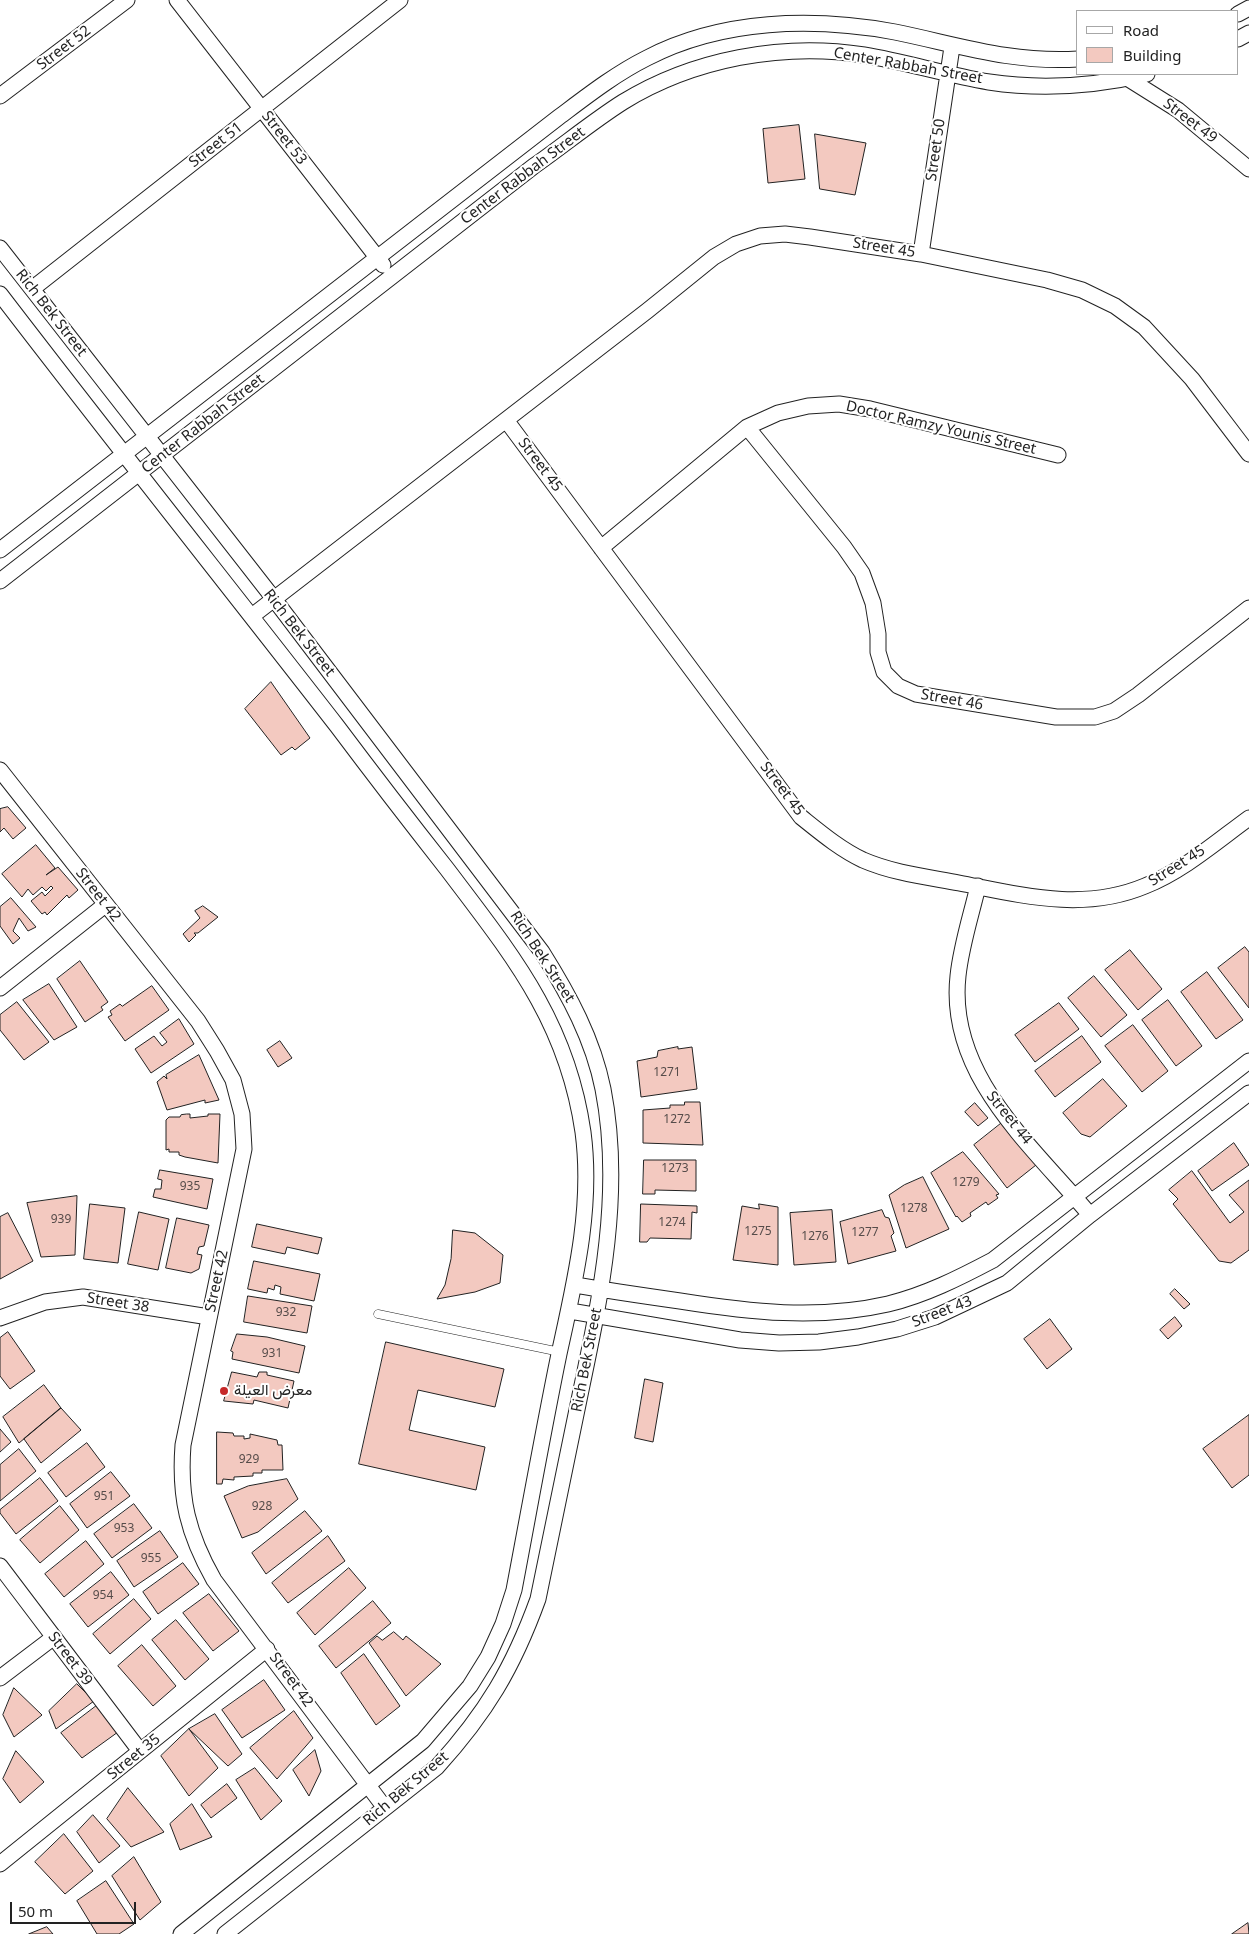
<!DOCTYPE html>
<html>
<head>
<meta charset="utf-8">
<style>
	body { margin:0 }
	#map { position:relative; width:1249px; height:1934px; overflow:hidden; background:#fff; font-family:"Noto Sans",sans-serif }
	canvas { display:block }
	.legend { position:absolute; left:1076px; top:10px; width:162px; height:65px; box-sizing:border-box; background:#fff; border:1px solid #a7a7a7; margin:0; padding:6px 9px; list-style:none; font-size:15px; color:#222 }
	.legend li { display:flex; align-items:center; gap:10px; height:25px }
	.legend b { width:25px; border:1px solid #a7a7a7 }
	.scale { position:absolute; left:10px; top:1902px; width:126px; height:22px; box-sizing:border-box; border:2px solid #222; border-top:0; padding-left:6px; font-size:15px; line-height:18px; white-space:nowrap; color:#222; -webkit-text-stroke:4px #fff; paint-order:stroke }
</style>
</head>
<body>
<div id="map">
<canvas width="1249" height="1934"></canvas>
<ul class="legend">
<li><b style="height:6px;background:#fff"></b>Road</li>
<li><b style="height:14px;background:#f3c9c0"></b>Building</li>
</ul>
<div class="scale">50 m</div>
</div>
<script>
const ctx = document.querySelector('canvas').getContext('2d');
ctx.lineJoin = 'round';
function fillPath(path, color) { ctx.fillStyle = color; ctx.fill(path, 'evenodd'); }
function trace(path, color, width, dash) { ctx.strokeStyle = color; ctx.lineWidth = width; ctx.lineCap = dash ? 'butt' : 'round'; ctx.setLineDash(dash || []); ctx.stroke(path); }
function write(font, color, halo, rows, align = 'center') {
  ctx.font = font + ' "Noto Sans",Vazirmatn,sans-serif'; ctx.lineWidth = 4; ctx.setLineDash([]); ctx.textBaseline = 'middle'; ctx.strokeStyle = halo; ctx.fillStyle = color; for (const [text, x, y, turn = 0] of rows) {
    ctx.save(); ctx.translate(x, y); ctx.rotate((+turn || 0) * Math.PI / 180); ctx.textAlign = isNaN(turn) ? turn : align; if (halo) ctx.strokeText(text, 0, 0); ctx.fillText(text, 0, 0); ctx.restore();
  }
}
const building = new Path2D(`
	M799 125 805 179 768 183 763 129Z
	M815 134 866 143 855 195 820 189Z
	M271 682 310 738 295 750 292 747 281 755 245 709Z
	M8 807 26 828 13 839 4 828 0 832V809Z
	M36 845 55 868 46 875 58 867 78 890 69 898 67 895 47 915 45 912 42 914 31 901 42 892 45 896 53 888 51 886 46 891 42 887 33 895 28 889 22 897 2 874Z
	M11 898 36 927 28 931 19 918 13 931 20 938 13 944 0 926V907Z
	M203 906 218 917 198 933H194L196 935 189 942 183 934 200 918 195 911Z
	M1245 947 1249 952V1008L1218 968Z
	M1130 950 1162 989 1138 1010 1105 970Z
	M80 961 108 1002 101 1007 103 1010 85 1022 57 979Z
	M1207 972 1243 1020 1216 1039 1181 992Z
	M1094 976 1127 1015 1101 1037 1068 998Z
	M49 984 77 1027 54 1040 23 1000Z
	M152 986 169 1010 125 1041 108 1017 112 1015 110 1011 120 1004 122 1006Z
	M1168 1000 1202 1046 1176 1066 1142 1020Z
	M17 1002 49 1042 24 1060 0 1030V1015Z
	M1059 1003 1079 1029 1035 1062 1015 1035Z
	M179 1019 194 1044 151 1073 135 1049 154 1036 162 1046 167 1042 160 1033Z
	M1133 1025 1168 1071 1142 1092 1105 1046Z
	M1082 1036 1101 1062 1055 1097 1035 1071Z
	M280 1041 292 1058 278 1067 267 1050Z
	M678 1047V1049L692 1047 697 1089 641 1097 637 1061 657 1057 658 1051Z
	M199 1055 219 1100 205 1103V1100L167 1110 157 1082 164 1076 167 1079 166 1075Z
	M1103 1079 1127 1106 1090 1137 1081 1134 1063 1113Z
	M685 1102H700L703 1145 643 1143V1110L670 1108V1105H684Z
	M975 1103 988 1118 978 1126 965 1112Z
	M187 1114H190V1118L208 1116V1114H220L218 1163 185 1157 179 1155V1152H169V1149L166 1150V1120L169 1117H180L181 1115Z
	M1003 1122 1036 1165 1007 1188 974 1145Z
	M1234 1143 1249 1165 1212 1191 1198 1171Z
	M963 1152 999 1194 996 1195 998 1198 988 1205 986 1202 970 1213 971 1216 962 1222 957 1216 956 1217 931 1173Z
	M644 1160H696V1191L655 1190V1194H643Z
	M160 1170 213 1179 207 1209 153 1197 155 1189H161L162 1180 158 1179Z
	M1192 1171 1230 1223 1244 1212 1229 1195 1249 1180V1250L1231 1263 1219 1261 1173 1204 1178 1199 1169 1190Z
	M923 1177 949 1229 906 1248 889 1195 904 1185Z
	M77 1196 75 1255 41 1257 27 1203Z
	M90 1204 125 1208 118 1263 84 1259Z
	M641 1204 697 1206V1213L692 1212 691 1239 650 1238 647 1242H640Z
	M759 1204 778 1207V1265L733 1260 742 1206 759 1209Z
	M832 1210 836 1262 794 1265 790 1213Z
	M882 1210 885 1217 889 1218 894 1233 891 1236 896 1251 848 1264 840 1222Z
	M139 1212 169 1219 158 1270 128 1264Z
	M8 1213 33 1261 0 1279V1217Z
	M177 1218 209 1225 204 1246 199 1247 197 1254 202 1255 199 1269 191 1273 166 1268Z
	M257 1224 322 1238 318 1254 287 1247 285 1254 252 1247Z
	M453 1230 475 1233 503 1255 500 1283 475 1292 437 1299 445 1285 451 1259Z
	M254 1261 320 1274 314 1301 280 1294 281 1287 275 1285 274 1290 268 1288 267 1293 248 1289Z
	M1175 1289 1190 1304 1184 1309 1170 1294Z
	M248 1296 312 1306 307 1333 244 1322Z
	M1175 1317 1182 1326 1168 1339 1160 1330Z
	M1050 1319 1072 1349 1047 1369 1024 1339Z
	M8 1332 35 1371 10 1389 0 1376V1338Z
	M237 1334 267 1337 305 1346 299 1373 232 1359 233 1352 231 1351Z
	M386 1342 504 1369 495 1407 418 1390 409 1430 485 1447 476 1490 359 1464Z
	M232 1372 257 1377 259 1372H267V1375L294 1381 288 1408 254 1400 253 1404 224 1401Z
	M645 1379 663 1383 653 1442 635 1438Z
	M44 1385 61 1408 19 1443 3 1417Z
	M61 1408 81 1430 41 1463 24 1439Z
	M1249 1415V1475L1232 1488 1203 1449Z
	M0 1429 11 1442 0 1452Z
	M217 1432 233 1433 234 1436H244V1439L250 1438V1434L277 1440 278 1445H282L283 1470H262V1473H253V1476L234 1477V1480L223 1479 222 1484H217Z
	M87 1443 105 1467 66 1497 48 1473Z
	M19 1449 36 1471 0 1501V1465Z
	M111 1472 130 1496 87 1528 70 1504Z
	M40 1478 58 1501 16 1534 0 1513V1510Z
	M287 1479 298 1499 258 1532 242 1538 224 1496 248 1486Z
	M134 1504 152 1528 112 1558 94 1534Z
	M60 1506 79 1530 40 1563 20 1540Z
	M305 1511 322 1531 266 1574 252 1553Z
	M160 1531 178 1557 134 1587 117 1561Z
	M328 1536 345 1561 288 1603 272 1583Z
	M86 1541 104 1564 64 1597 45 1574Z
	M183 1563 199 1584 158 1614 143 1592Z
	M349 1568 366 1588 315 1635 297 1613Z
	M111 1572 129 1595 88 1627 70 1604Z
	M209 1594 239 1631 213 1651 183 1613Z
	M134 1599 151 1619 110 1654 93 1634Z
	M373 1601 391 1623 336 1668 319 1646Z
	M176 1620 209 1659 185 1680 152 1640Z
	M394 1632 403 1640 406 1636 441 1664 406 1696 369 1643 377 1636 382 1640Z
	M142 1645 176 1686 153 1706 118 1666Z
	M364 1654 400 1706 376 1725 341 1673Z
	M264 1680 285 1710 242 1738 222 1710Z
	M77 1684 94 1701 56 1729 49 1711Z
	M14 1688 42 1715 14 1737 3 1715Z
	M99 1704 118 1732 82 1758 61 1733Z
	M294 1711 313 1738 277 1779 250 1748Z
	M215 1714 242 1754 228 1766 189 1729Z
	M189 1729 218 1768 189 1796 161 1756Z
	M315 1750 321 1771 309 1796 293 1770Z
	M16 1751 44 1782 20 1803 3 1779Z
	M255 1768 282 1801 261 1820 236 1780Z
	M227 1784 237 1798 211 1818 201 1805Z
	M128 1788 164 1832 131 1847 107 1819Z
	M192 1804 212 1837 180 1850 170 1824Z
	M93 1815 120 1846 99 1863 77 1832Z
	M64 1834 93 1871 65 1894 35 1862Z
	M134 1857 161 1902 140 1920 112 1876Z
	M106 1881 134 1924 119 1934H97L77 1901Z
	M1248 1923 1249 1934H1232Z
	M47 1927 53 1934H29Z`);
const lane = new Path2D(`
	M378 1314 560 1352`);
const street = new Path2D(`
	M177 0 383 265
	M1238 14 1249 8
	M1238 39 1249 33
	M1127 78 1178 110 1249 169
	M0 96 127 0
	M0 248 274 599 542 952C569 995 593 1039 603 1089 623 1191 601 1295 580 1395 566 1463 552 1531 538 1599 513 1668 486 1713 437 1767L225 1934
	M921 254 952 47
	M32 289 400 0
	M0 294C111 439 225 582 337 726 373 774 410 822 447 869 512 955 567 1021 583 1132 593 1207 575 1281 559 1354 543 1432 529 1511 514 1590L503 1624 488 1657 470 1686 423 1741 181 1934
	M506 420 801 817C821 833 840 849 863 860 893 873 927 877 959 883 1021 895 1083 912 1145 886 1183 871 1216 842 1249 818
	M747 427 844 547 862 573 873 603 878 634V652L884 672 898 686 916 694 1056 717H1095L1114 711 1138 695 1249 608
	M601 548 747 427 778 413 808 406 839 404 870 409 1058 455
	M0 550 559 117C587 96 615 74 647 58 722 19 813 17 895 32 959 45 1010 63 1078 59
	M0 581 534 166C564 145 593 121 623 102 693 59 783 42 864 55 906 62 947 75 989 82 1042 90 1096 86 1147 74
	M252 616 647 311 714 257 736 244 760 236 785 234 810 237 921 254 1047 280 1082 290 1115 306 1144 327 1192 379 1249 454
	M0 770 198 1021 217 1051 233 1080 242 1114 244 1149 183 1445C179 1498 188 1534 214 1580L385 1808
	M978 886C971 916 961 946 958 976 947 1076 1033 1146 1090 1215
	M0 988 105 905
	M575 1285C610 1291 645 1296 680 1301 749 1312 818 1320 888 1304 925 1295 959 1278 993 1260L1249 1061
	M570 1311 740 1340 779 1343 819 1342 858 1337 897 1329 935 1317 1007 1283 1090 1215 1249 1093
	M0 1318 45 1302 83 1297 209 1317
	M0 1566 140 1751
	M0 1678 54 1637
	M0 1864 267 1649`);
const markers = [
	[224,1391,5,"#c62828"]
];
const numberNames = [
	["1271",667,1073],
	["1272",677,1120],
	["1273",675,1169],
	["1279",966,1183],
	["935",190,1187],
	["1278",914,1209],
	["939",61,1220],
	["1274",672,1223],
	["1275",758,1232],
	["1277",865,1233],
	["1276",815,1237],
	["932",286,1313],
	["931",272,1354],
	["929",249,1460],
	["951",104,1497],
	["928",262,1507],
	["953",124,1529],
	["955",151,1559],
	["954",103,1596]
];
const streetNames = [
	["Street 52",64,48,-37],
	["Center Rabbah Street",908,66,10],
	["Street 49",1190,121,37],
	["Street 53",284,138,52],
	["Street 51",216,145,-38],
	["Street 50",936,150,-82],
	["Center Rabbah Street",523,176,-37],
	["Street 45",884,248,9],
	["Rich Bek Street",51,313,52],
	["Center Rabbah Street",203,424,-38],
	["Doctor Ramzy Younis Street",941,428,13],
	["Street 45",540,465,53],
	["Rich Bek Street",299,633,52],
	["Street 46",952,700,10],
	["Street 45",782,789,53],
	["Street 45",1177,866,-32],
	["Street 42",98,895,52],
	["Rich Bek Street",542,957,57],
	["Street 44",1009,1118,51],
	["Street 42",217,1281,-78],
	["Street 38",118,1303,9],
	["Street 43",942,1312,-21],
	["Rich Bek Street",587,1360,-79],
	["Street 39",70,1659,53],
	["Street 42",291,1680,54],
	["Street 35",134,1757,-39],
	["Rich Bek Street",406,1789,-40]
];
const poiNames = [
	["معرض العيلة",234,1391]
];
fillPath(building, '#f3c9c0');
trace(building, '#222', 1);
trace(lane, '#222', 9);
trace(street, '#222', 17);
trace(lane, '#fff', 8);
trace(street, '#fff', 15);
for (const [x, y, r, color] of markers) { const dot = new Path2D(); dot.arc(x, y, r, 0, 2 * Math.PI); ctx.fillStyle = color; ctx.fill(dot); trace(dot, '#fff', 2); }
write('12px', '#564c4a', null, numberNames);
write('15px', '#222', '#fff', streetNames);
write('15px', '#222', '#fff', poiNames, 'left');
</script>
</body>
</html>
